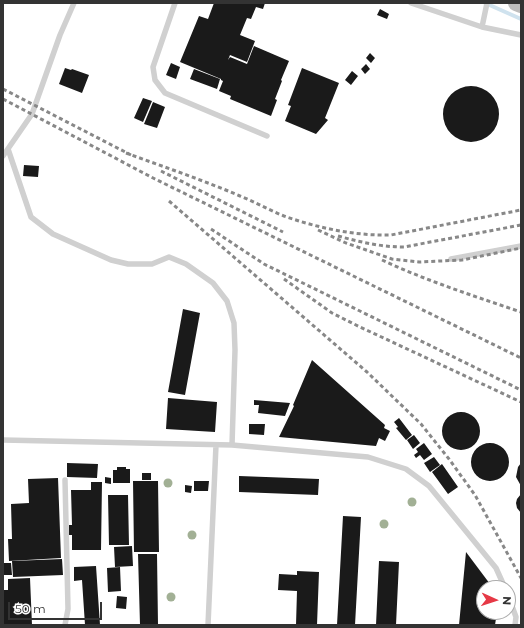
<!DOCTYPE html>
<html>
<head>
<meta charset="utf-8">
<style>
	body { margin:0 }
	#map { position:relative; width:524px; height:628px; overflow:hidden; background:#fff; font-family:Montserrat,sans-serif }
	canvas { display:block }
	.frame { position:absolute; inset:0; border:4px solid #333; pointer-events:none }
	.north { position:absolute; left:476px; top:580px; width:40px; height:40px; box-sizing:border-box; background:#fff; border:1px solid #adadad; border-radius:50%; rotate:93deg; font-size:11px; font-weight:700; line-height:16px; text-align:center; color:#333 }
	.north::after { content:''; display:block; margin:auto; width:14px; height:18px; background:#e63946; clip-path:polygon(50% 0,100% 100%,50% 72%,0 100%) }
	.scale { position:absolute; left:8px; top:602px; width:94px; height:18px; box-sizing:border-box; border:2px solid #333; border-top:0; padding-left:5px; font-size:12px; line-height:14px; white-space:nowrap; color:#333; -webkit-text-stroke:3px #fff; paint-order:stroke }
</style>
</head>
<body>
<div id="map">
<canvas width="524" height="628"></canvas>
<div class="frame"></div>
<div class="north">N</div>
<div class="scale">50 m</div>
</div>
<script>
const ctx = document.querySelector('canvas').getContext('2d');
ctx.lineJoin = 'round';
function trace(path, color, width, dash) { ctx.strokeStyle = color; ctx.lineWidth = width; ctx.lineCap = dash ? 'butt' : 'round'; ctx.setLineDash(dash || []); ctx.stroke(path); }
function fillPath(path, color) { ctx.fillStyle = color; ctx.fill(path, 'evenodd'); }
const stream = new Path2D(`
	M485 3 521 19`);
const building = new Path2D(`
	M214 3H265L263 9 256 7 251 19 247 18 240 35 255 41 247 62 230 55 228 60 230 57 247 64 254 46 289 61 281 80 282 81 275 99 277 100 271 116 230 99 231 96 219 91 223 81 221 80V79L180 62 199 16 208 19Z
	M380 9 389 14 387 19 377 15Z
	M370 53 375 58 371 63 366 58Z
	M171 63 180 67 176 79 166 75Z
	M366 64 370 69 365 74 361 69Z
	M65 68 71 70 72 69 89 75 82 93 59 84Z
	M302 68 339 83 325 118 328 120 316 134 285 121 291 106 288 105Z
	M194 69 220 79 217 89 190 79Z
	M352 71 358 76 351 85 345 80Z
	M443 114a28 28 0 1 1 56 0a28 28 0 1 1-56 0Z
	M143 98 152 101 143 122 134 118Z
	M153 102 165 107 157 128 144 124Z
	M24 165 39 166 38 177 23 176Z
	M183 309 200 313 185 395 168 392Z
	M312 360 385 425 384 428 390 431 385 441 379 438 376 446 279 437 294 406 293 405Z
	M168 398 217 402 215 432 166 429Z
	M254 400 290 403 285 416 258 413 259 405H254Z
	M442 431a19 19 0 1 1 38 0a19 19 0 1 1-38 0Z
	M399 418 412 435 406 440 396 428 398 427 394 422Z
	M249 424H265L264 435 249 434Z
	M414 435 420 443 413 449 407 440Z
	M424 443 432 454 424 460 420 455 416 458 414 455 418 452 416 449Z
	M471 462a19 19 0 1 1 38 0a19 19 0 1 1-38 0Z
	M434 457 440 465 430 472 424 463Z
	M67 463 98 464 97 478 67 477Z
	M521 463V486L516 477 518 467Z
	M442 464 458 487 448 494 432 472Z
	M117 467H126V469H130V483H113V470H117Z
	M142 473H151V480H142Z
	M239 476 319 479 318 495 239 492Z
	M105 477 111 478V484L105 483Z
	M58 478 61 558 9 561 8 539H12L11 504 29 503 28 479Z
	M133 481H158L159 552H134Z
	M194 481H209L208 491H194Z
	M91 482H102L101 550H72V535H69V525H72L71 490H91Z
	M185 485 192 486 191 493 185 492Z
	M521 494V513L517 508 516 503 517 499Z
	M108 495H128L129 545H109Z
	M343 516 361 517 355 625H337Z
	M132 546 133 566 115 567 114 547Z
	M466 552 493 588H484V612H497L495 625H459Z
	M138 554H157L158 625H140Z
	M62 559 63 575 13 577 12 561Z
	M379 561 399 562 396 625H376Z
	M3 563H11L12 575H3Z
	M96 566 100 625H85L82 580 74 581V567Z
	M120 567 121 591 108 592 107 568Z
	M297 571 319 572 317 625H296L297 591 278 590 279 574 297 575Z
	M30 578 32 625H3V590H8V579Z
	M117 596 127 597 126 609 116 608Z`);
const lane = new Path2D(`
	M175 3 153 67 155 80 165 93 267 136
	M411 3 482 27 521 35
	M482 27 487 3
	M8 149 31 217 53 234 111 260 128 264H152L169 257 186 264 213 283 227 301 234 323 235 350 232 445
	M3 156 32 114 60 35 74 3
	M451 259 521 246
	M3 440 232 445 368 457 406 469 429 486 496 568 505 588
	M65 480 68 609 65 625
	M508 595 516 617 515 625
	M208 625 216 445`);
const secondary = new Path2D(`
	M516 3 521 5`);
const rail = new Path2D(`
	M3 89 131 155
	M3 99 155 179 521 358
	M126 153C164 167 203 180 240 196 255 202 269 210 284 216 318 228 355 236 391 235L521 210
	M161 171 283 232
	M169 201 367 372 421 424 449 459 475 495 521 578
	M211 229 264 264 521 390
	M318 230 346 243 392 259 419 262 462 260 521 248
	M338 236C360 242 381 247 404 247L521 225
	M382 260C427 281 474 296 521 312
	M284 279 332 313 360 327 521 402`);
const trees = [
	[168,483],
	[412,502],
	[384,524],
	[192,535],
	[171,597]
];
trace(stream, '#cfe2ee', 4);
fillPath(building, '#1a1a1a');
trace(lane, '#d0d0d0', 5.5);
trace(secondary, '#bdbdbd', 16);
trace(rail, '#888', 3, [4, 3]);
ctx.fillStyle = '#a2b095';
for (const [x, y] of trees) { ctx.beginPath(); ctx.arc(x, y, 4.5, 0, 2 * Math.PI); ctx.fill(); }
</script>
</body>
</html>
